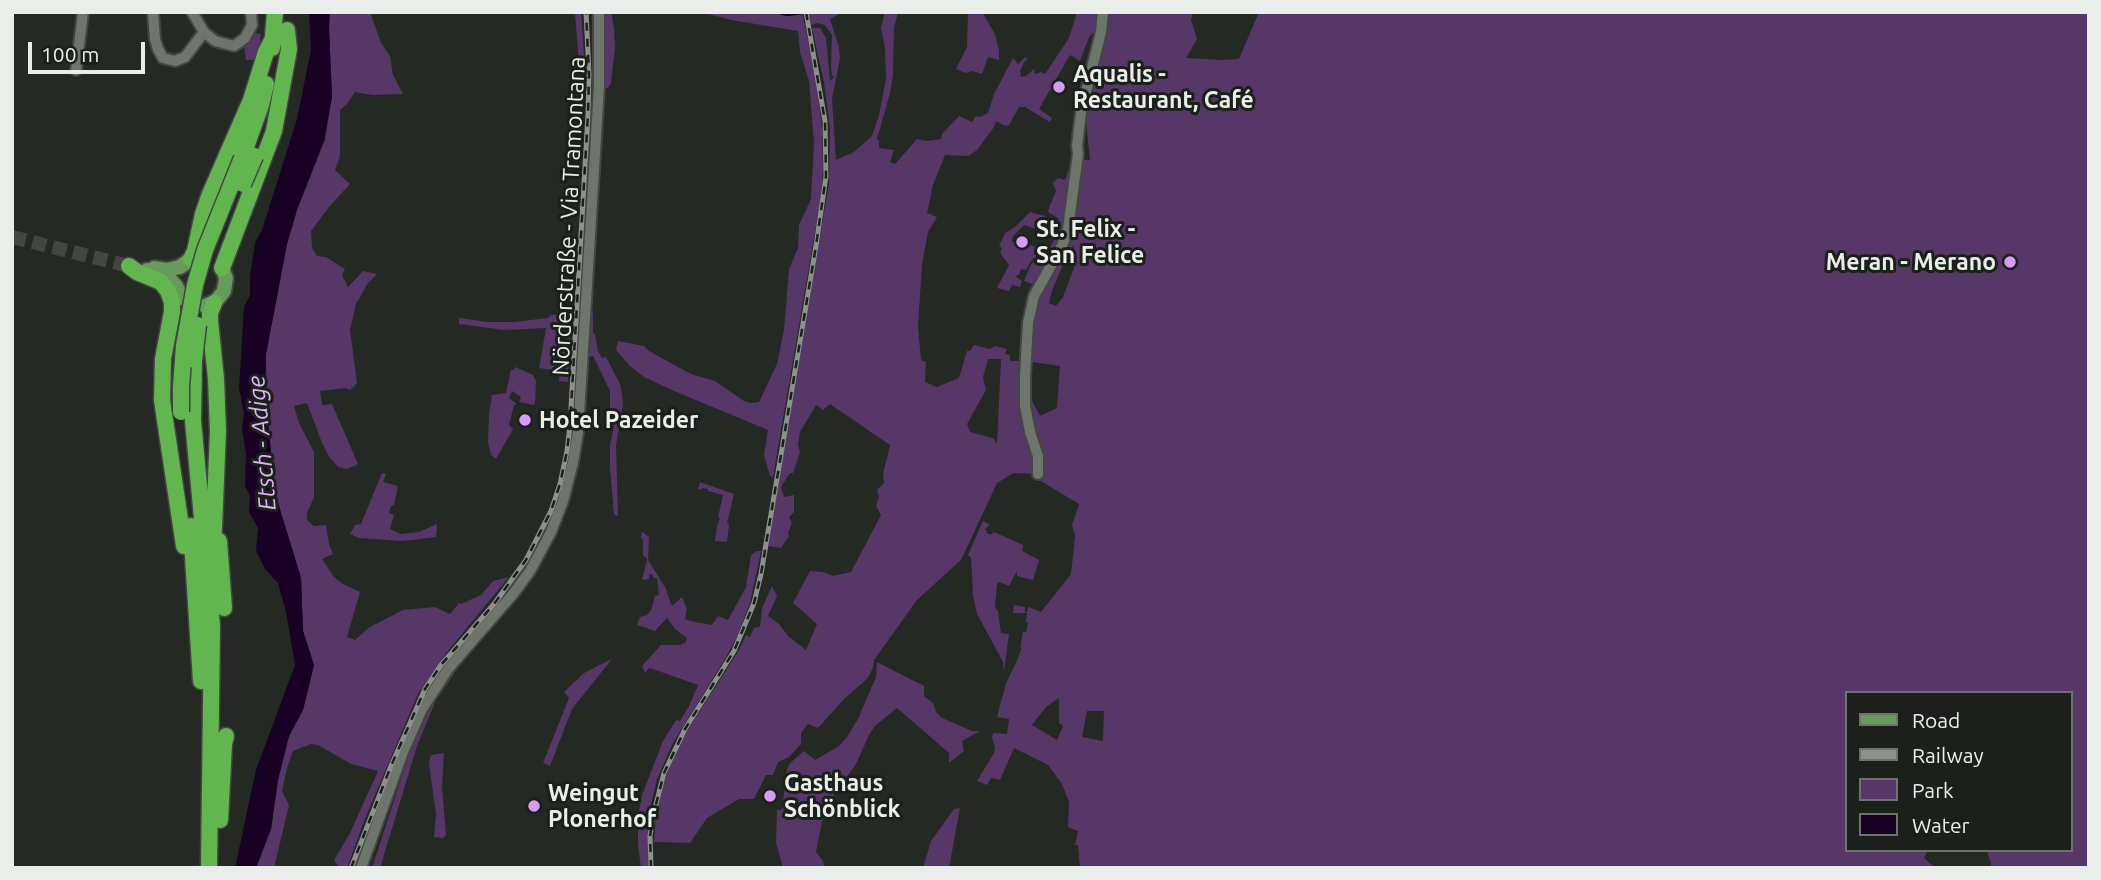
<!DOCTYPE html>
<meta charset="utf-8">
<style>
body{margin:0}
#map{position:relative;width:2101px;height:880px;overflow:hidden;background:#242923;font-family:Ubuntu,sans-serif}
canvas{display:block}
.frame{position:absolute;inset:0;border:14px solid #eaeeea;pointer-events:none}
.legend{position:absolute;left:1845px;top:691px;width:228px;height:161px;box-sizing:border-box;background:#1b201a;border:2px solid #6e726d;margin:0;padding:9px 12px;list-style:none;font-size:21px;color:#eaeeea}
.legend li{display:flex;align-items:center;gap:14px;height:35px}
.legend b{width:35px;border:2px solid #6e726d}
.scale{position:absolute;left:28px;top:42px;width:117px;height:32px;box-sizing:border-box;border:4px solid #eaeeea;border-top:0;padding-left:9px;font-size:21px;line-height:24px;white-space:nowrap;color:#eaeeea;-webkit-text-stroke:5px #1b201a;paint-order:stroke}
</style>
<div id="map">
<canvas width="2101" height="880"></canvas>
<div class="frame"></div>
<ul class="legend">
<li><b style="height:9px;background:#679b5c"></b>Road</li>
<li><b style="height:9px;background:#8c918c"></b>Railway</li>
<li><b style="height:19px;background:#573668"></b>Park</li>
<li><b style="height:19px;background:#190025"></b>Water</li>
</ul>
<div class="scale">100 m</div>
</div>
<script>
const context = document.querySelector('canvas').getContext('2d');
context.lineJoin = 'round';
function paint(path, color) { context.fillStyle = color; context.fill(path, 'evenodd'); }
const toPath = rows => new Path2D(rows.map(r => 'M' + r).join(''));
function stroke(path, color, width, dash) { context.strokeStyle = color; context.lineWidth = width; context.lineCap = dash ? 'butt' : 'round'; context.setLineDash(dash || []); context.stroke(path); }
function label(font, color, halo, rows, align = 'center') {
  context.font = font + ' Ubuntu,sans-serif'; context.lineWidth = 6; context.setLineDash([]); context.textBaseline = 'middle'; context.strokeStyle = halo; context.fillStyle = color; for (const [text, x, y, turn = 0] of rows) {
    context.save(); context.translate(x, y); context.rotate((+turn || 0) * Math.PI / 180); context.textAlign = isNaN(turn) ? turn : align; if (halo) context.strokeText(text, 0, 0); context.fillText(text, 0, 0); context.restore();
  }
}
const green = toPath([
 [330,12,370,12,381,43,390,56,393,75,403,94,372,95,355,92,347,104,340,110,340,156,335,170,350,184,329,207,311,231,312,248,317,256,326,257,345,269,342,275,348,287,363,271,377,274,368,283,356,304,350,330,357,383,350,390,346,388,320,391,322,405,332,404,358,464,347,469,338,467,330,458,322,443,307,403,294,406,299,423,314,452,314,497,307,513,307,520,314,526,326,525,329,544,333,554,322,559,334,577,343,584,360,592,347,637,355,640,370,627,403,610,435,607,450,614,459,603,461,604,481,595,493,581,509,577,447,652,418,694,364,821,347,868,340,868,334,860,350,833,378,771,351,764,318,745,311,744,293,751,287,768,282,791,289,805,274,868,256,868,271,829,278,780,289,736,303,710,314,665,303,631,301,578,275,493,267,422,266,354,287,244,297,210,325,140,332,97,329,27],
 [575,12,581,12,585,69,582,144,579,137,581,91],
 [603,12,611,12,614,28,615,47,611,84,608,88,602,87],
 [701,12,802,12,817,82,822,129,823,168,820,203,773,477,770,476,764,455,768,430,674,391,644,377,629,365,616,350,618,341,644,346,649,351,691,374,715,381,744,401,750,403,759,402,777,364,784,330,789,269,798,248,799,225,811,199,814,143,809,81,800,52,798,31,731,20],
 [809,12,843,12,830,19,839,47,840,59,832,99,836,160,854,152,872,136,879,115,886,79,885,48,881,28,885,12,898,12,894,28,893,75,890,93,877,139,879,141,879,148,894,150,890,162,895,164,917,139,927,141,941,139,942,134,959,116,972,122,976,116,980,117,988,113,994,94,1013,58,1018,64,1025,57,1028,59,1024,62,1020,71,1021,77,1026,76,1034,69,1035,74,1041,72,1045,74,1069,38,1077,12,1103,12,1096,30,1089,37,1080,61,1070,55,1039,109,1052,118,1050,122,1025,107,1019,107,1009,125,1005,126,996,121,994,127,977,150,968,156,945,155,933,185,927,213,937,217,928,232,922,264,918,327,921,360,926,362,925,382,937,387,959,378,967,351,970,351,974,345,990,349,995,346,1007,349,1005,354,1010,355,1010,361,1026,361,1033,291,1033,284,1024,281,1031,264,1040,257,1046,257,1050,246,1051,246,1060,228,1058,218,1049,213,1048,211,1056,191,1054,185,1052,184,1058,178,1065,180,1077,146,1061,253,1081,160,1090,160,1085,112,1107,12,1193,12,1191,20,1197,39,1186,58,1221,60,1239,59,1259,12,2089,12,2089,868,1992,868,1987,850,2071,850,2071,693,1847,693,1847,850,1928,850,1924,858,1935,868,1080,868,1078,845,1075,845,1078,831,1068,827,1069,802,1062,784,1048,765,1014,748,1000,780,991,778,987,785,977,781,994,753,995,747,992,738,993,733,1007,734,1009,719,997,717,1006,683,1016,663,1022,647,1020,648,1023,632,1026,632,1028,623,1026,622,1027,613,1013,613,1014,605,1025,607,1025,612,1027,612,1028,607,1041,612,1071,574,1075,536,1072,525,1079,504,1039,480,1038,474,1014,473,997,483,961,560,917,600,874,660,873,668,867,679,845,698,818,728,808,724,801,733,801,744,789,757,778,762,773,775,766,775,754,799,739,799,707,818,690,843,654,842,656,815,661,792,671,762,685,734,739,650,746,635,750,637,754,628,760,627,762,608,772,586,777,596,768,616,779,624,788,636,806,650,817,624,793,603,810,571,824,572,833,576,851,572,881,515,876,506,879,497,877,490,884,483,883,474,890,445,830,404,823,410,816,405,800,432,798,445,800,452,793,473,790,473,781,487,784,497,794,495,794,512,789,517,792,523,788,533,789,536,781,548,768,546,829,183,830,128,824,82,812,28,820,28,826,38,830,81,834,77,832,76,831,67,832,35,825,25,817,23,811,25],
 [1074,245,1074,268,1063,297,1056,306,1049,303,1052,291,1064,262],
 [988,359,1001,359,997,444,993,438,970,432,967,424,986,390,983,377],
 [1026,361,1060,366,1057,408,1040,416,1029,395],
 [1059,698,1059,723,1063,726,1057,740,1032,725,1046,707],
 [1087,711,1104,711,1103,741,1082,737],
 [968,12,982,12,995,34,999,50,999,60,988,57,982,74,972,71,966,73,956,69,967,47],
 [252,33,261,34,258,60,246,60,244,44],
 [1030,212,1045,216,1036,229,1024,225,1013,236,1012,241,1027,248,1031,245,1036,247,1034,254,1038,255,1031,261,1026,270,1021,269,1019,275,1015,276,1022,281,1020,287,1012,285,1009,291,997,288,1009,265,1000,253,1002,248,999,246,1005,233,1015,227],
 [588,309,592,310,593,314,593,333,595,334,598,351,602,358,606,357,620,384,622,394,623,404,616,445,618,516,614,514,610,468,610,445,616,416,610,414,610,391,593,356,584,358],
 [566,314,571,316,568,382,559,381,560,371,539,368,546,328,504,330,459,324,459,318,488,322,514,322,548,318,551,315],
 [515,367,533,375,536,381,535,403,534,405,519,402,521,397,512,391,509,398,517,404,514,405,509,425,513,429,496,459,491,455,488,442,489,413,492,395,506,393,511,370,514,370],
 [382,473,386,474,383,482,398,486,394,505,391,506,389,513,394,515,390,529,401,534,419,532,437,524,436,537,403,541,359,538,350,534,355,525,361,524],
 [700,482,734,494,727,523,729,525,727,542,715,541,717,526,720,518,718,517,723,495,708,491,708,489,702,488,700,490,698,489],
 [983,521,990,525,985,529,988,534,992,534,994,532,1023,545,1022,551,1039,560,1033,580,1017,576,1017,571,1009,586,999,582,997,584,995,607,998,611,1001,633,1009,634,1004,672,1003,662,977,614,973,595,971,558,968,555],
 [642,532,649,537,648,560,665,587,672,606,682,597,687,609,685,619,695,622,712,625,718,616,728,620,746,587,751,555,757,551,761,551,750,603,738,635,725,659,673,743,657,779,648,817,648,868,641,868,638,845,638,817,642,795,663,741,676,720,680,721,689,706,698,685,653,669,649,668,645,673,642,666,661,645,680,645,686,642,687,638,675,629,667,618,655,631,637,625,640,617,647,615,651,610,655,596,659,595,657,578,654,578,652,574,649,575,649,579,642,580,647,559,643,555,643,539,641,539],
 [612,659,572,709,550,766,543,763,569,698,564,692,584,673],
 [460,661,454,674,436,700,417,746,380,868,372,868,419,724,443,684],
 [877,662,924,686,924,696,933,703,936,712,942,718,972,731,980,731,962,741,964,751,949,763,949,753,897,708,875,726,869,735,856,764,828,803,822,822,816,852,823,861,825,868,783,868,776,843,777,810,782,810,787,769,790,763,804,751,815,760,839,746,847,737,858,719,876,677],
 [444,753,442,787,446,835,443,838,434,837,436,814,429,764,431,755],
 [960,808,949,868,923,868,931,841,954,809]
]);
const water = toPath([
 [309,12,330,12,329,27,332,97,324,140,297,210,287,244,266,354,265,389,275,493,301,578,303,631,314,665,303,710,289,736,278,780,271,829,256,868,235,868,256,770,295,665,286,612,278,583,265,569,256,550,258,528,249,512,250,496,245,486,246,453,242,430,244,413,239,388,244,307,250,295,250,276,255,243,262,230,297,119,311,50]
]);
const stream = toPath([
 [776,12,787,15,810,12]
]);
const majorTunnel = toPath([
 [12,237,129,266]
]);
const minor = toPath([
 [153,12,155,39,158,49,163,58,175,61,185,57,204,32],
 [192,12,204,32,215,41,234,46,245,38,252,25,251,12],
 [76,70,83,12],
 [1038,474,1038,456,1030,432,1025,406,1025,376,1028,323,1034,296,1062,246,1068,229,1078,154,1077,146,1081,112,1101,32,1103,12],
 [361,868,403,752,422,709,448,669,513,594,530,571,551,532,563,501,573,462,578,432,599,87,599,12]
]);
const major = toPath([
 [154,268,166,270,180,267,191,259],
 [147,270,164,275,170,279,176,286,182,298],
 [205,306,216,301,224,291,226,278,222,268]
]);
const highway = toPath([
 [272,48,275,12],
 [242,158,261,105,266,84],
 [191,259,195,251,203,214,210,194,251,100,266,52,273,38],
 [129,266,137,272,161,282,168,291,172,302,172,312,163,359,162,400,184,546],
 [222,268,274,131,289,49,287,30],
 [194,360,193,421,212,626,209,868],
 [191,526,201,681],
 [219,541,224,608],
 [213,551,218,431,216,379,210,321,210,313,214,303],
 [220,820,224,744,226,736]
]);
const rail = toPath([
 [351,868,391,766,425,689,441,665,494,604,526,560,551,511,560,484,567,451,570,425,588,114,589,74,586,12],
 [651,868,650,836,653,816,664,773,685,729,734,651,754,603,761,574,816,246,826,176,825,121,806,12]
]);
const highwayBridge = toPath([
 [243,184,255,156],
 [194,360,198,325],
 [181,412,181,387,184,346,195,285,205,250,242,158]
]);
const markers = [
 [1059,87,7,"#d89bf8"],
 [1022,242,7,"#d89bf8"],
 [2010,262,7,"#d89bf8"],
 [525,420,7,"#d89bf8"],
 [770,796,7,"#d89bf8"],
 [534,806,7,"#d89bf8"]
];
const poiNames = [
 ["Aqualis -",1073,74],
 ["Restaurant, Café",1073,100],
 ["St. Felix -",1036,229],
 ["San Felice",1036,255],
 ["Meran - Merano",1996,262,"right"],
 ["Hotel Pazeider",539,420],
 ["Gasthaus",784,783],
 ["Schönblick",784,809],
 ["Weingut",548,793],
 ["Plonerhof",548,819]
];
const streetNames = [
 ["Nörderstraße - Via Tramontana",569,216,-87]
];
const waterNames = [
 ["Etsch - Adige",262,443,-95]
];
paint(green, '#573668');
paint(water, '#190025');
stroke(stream, '#190025', 2.5);
stroke(majorTunnel, '#424741', 14, [14, 7]);
stroke(minor, '#424741', 14);
stroke(major, '#424741', 18);
stroke(highway, '#424741', 19);
stroke(minor, '#6e756d', 10);
stroke(major, '#679b5c', 14);
stroke(highway, '#63b550', 16);
stroke(rail, '#8c918c', 5);
stroke(rail, '#1b201a', 2.5, [8]);
stroke(highwayBridge, '#424741', 19, []);
stroke(highwayBridge, '#63b550', 16);
for (const [x, y, r, color] of markers) { const dot = new Path2D(); dot.arc(x, y, r, 0, 2 * Math.PI); context.fillStyle = color; context.fill(dot); stroke(dot, '#1b201a', 2.5); }
label('bold 23px', '#eaeeea', '#1b201a', poiNames, 'left');
label('23px', '#eaeeea', '#1b201a', streetNames);
label('italic 24px', '#deb3f6', '#1b201a', waterNames);
</script>
